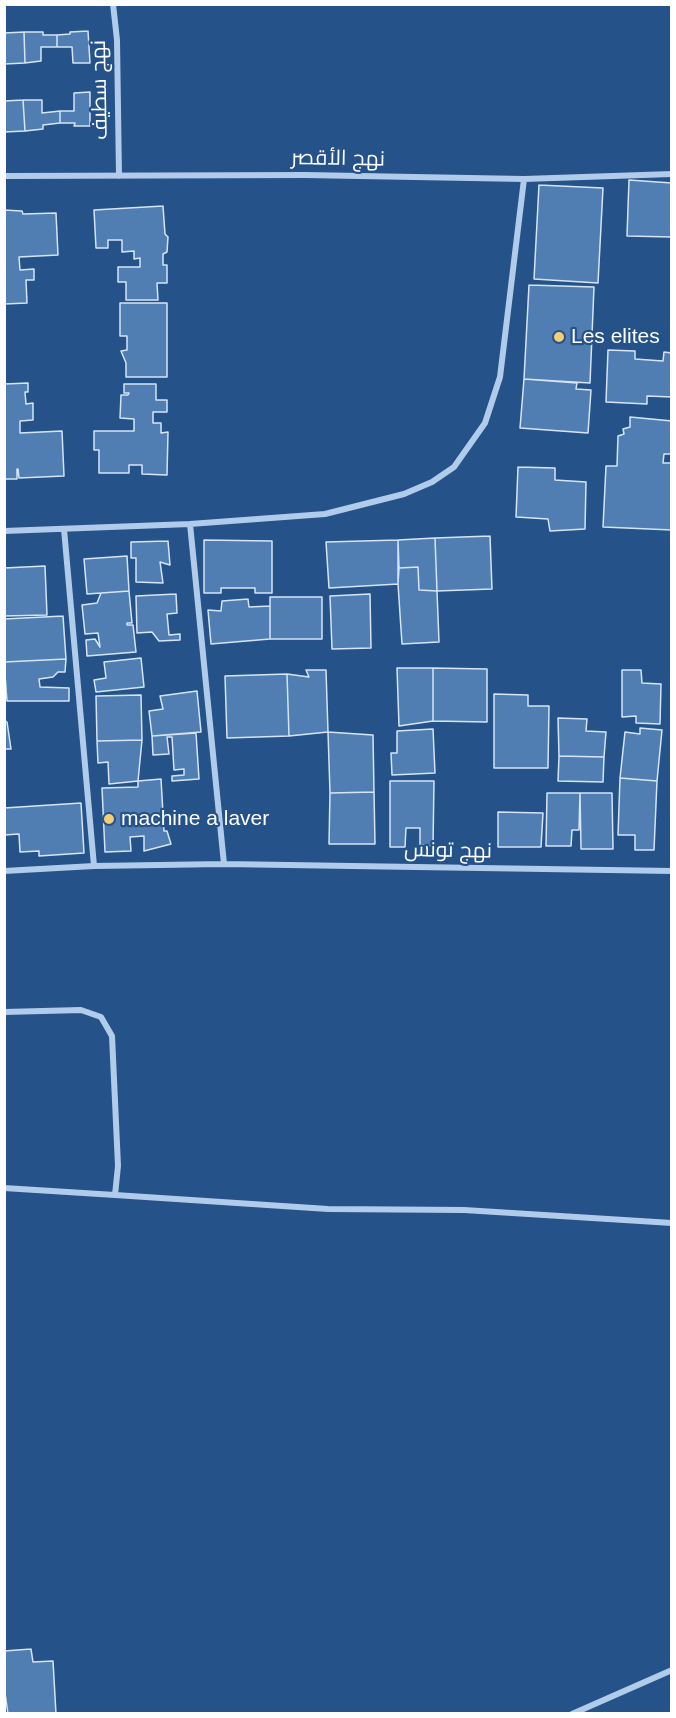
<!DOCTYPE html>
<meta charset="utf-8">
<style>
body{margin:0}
#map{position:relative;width:676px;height:1718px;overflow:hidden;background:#245289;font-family:Helvetica,sans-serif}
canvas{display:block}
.frame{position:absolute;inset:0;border:6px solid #fff;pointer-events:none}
</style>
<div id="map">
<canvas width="676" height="1718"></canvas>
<div class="frame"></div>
</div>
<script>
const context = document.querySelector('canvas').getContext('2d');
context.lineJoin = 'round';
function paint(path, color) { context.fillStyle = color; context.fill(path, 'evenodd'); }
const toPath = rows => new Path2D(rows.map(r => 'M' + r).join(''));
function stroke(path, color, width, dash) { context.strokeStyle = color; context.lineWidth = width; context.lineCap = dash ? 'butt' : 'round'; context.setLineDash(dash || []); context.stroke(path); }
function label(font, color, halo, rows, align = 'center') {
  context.font = font + ' Helvetica,Cairo,sans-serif'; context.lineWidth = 4.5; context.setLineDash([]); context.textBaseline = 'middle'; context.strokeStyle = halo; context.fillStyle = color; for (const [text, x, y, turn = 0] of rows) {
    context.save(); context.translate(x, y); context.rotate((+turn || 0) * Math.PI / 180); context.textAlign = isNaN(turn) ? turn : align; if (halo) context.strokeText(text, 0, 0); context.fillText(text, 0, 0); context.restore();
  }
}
const building = toPath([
 [88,31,90,63,73,63,72,47,57,47,57,35,70,34,70,32,88,31],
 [24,32,43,32,43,35,57,35,57,47,41,47,41,61,25,63,24,32],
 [24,32,25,63,4,64,4,33,24,32],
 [90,92,90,126,74,126,75,123,60,123,60,111,74,111,74,93,90,92],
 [23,100,42,100,42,113,60,111,60,123,43,125,43,129,25,131,23,100],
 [23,100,25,131,4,132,4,101,23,100],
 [629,180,672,183,672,237,627,236,629,180],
 [539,185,603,188,598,283,534,279,539,185],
 [163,206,165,234,168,237,167,252,163,254,163,265,167,265,167,283,157,283,158,300,126,300,126,282,118,282,118,267,140,267,140,258,134,259,134,251,122,252,122,240,108,240,108,248,96,248,94,210,163,206],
 [4,210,22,211,23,214,56,213,58,255,19,257,20,270,34,269,34,280,26,280,27,303,4,304,4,210],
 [529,285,594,287,590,383,524,379,529,285],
 [120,303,167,303,167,377,126,377,126,363,121,351,127,350,127,336,120,336,120,303],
 [608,350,635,351,635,359,663,361,664,352,672,353,672,397,647,396,647,404,606,402,608,350],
 [524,379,577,383,576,389,591,390,588,433,520,428,524,379],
 [28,383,28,392,25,392,26,404,33,403,33,420,20,421,20,433,62,431,64,476,19,478,18,469,17,469,17,479,4,479,4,384,28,383],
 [124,384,156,384,156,400,167,400,167,412,153,412,153,423,161,423,161,433,168,432,167,475,142,474,142,465,129,465,129,473,99,473,99,450,94,450,94,431,134,431,134,419,120,418,121,395,128,395,129,393,124,393,124,384],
 [630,417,672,421,672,454,664,454,663,463,672,463,672,530,603,527,606,466,617,466,618,436,624,434,623,429,630,427,630,417],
 [518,467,555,468,555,480,586,482,585,529,550,531,548,519,516,517,518,467],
 [490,536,492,589,437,591,435,538,490,536],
 [435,538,437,591,419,590,418,567,399,568,398,540,435,538],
 [204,540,272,541,272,593,255,593,255,588,221,588,221,593,204,593,204,540],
 [398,540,398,584,329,588,326,542,398,540],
 [168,541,170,565,160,562,163,583,136,582,136,558,131,558,131,542,168,541],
 [127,556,129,591,87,594,84,559,127,556],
 [45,566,47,615,4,616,4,568,45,566],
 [418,567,419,590,437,591,439,642,402,644,398,584,399,568,418,567],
 [129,591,132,623,127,623,127,625,133,625,136,652,87,656,86,640,95,639,100,647,98,633,85,634,82,605,97,603,101,593,129,591],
 [176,594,177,613,167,614,169,635,180,634,180,640,159,641,152,632,137,633,136,596,176,594],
 [370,594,371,648,332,649,330,596,370,594],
 [270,597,322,597,322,639,270,639,270,597],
 [248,599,249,607,270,606,270,639,211,644,208,610,221,611,222,601,248,599],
 [63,616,66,659,4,662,4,619,63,616],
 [141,658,144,687,96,692,94,680,106,678,104,662,141,658],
 [66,659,65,672,58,672,53,677,39,679,40,687,69,688,69,701,7,701,4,662,66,659],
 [397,668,433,668,433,721,399,726,397,668],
 [433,668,487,669,487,722,433,721,433,668],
 [306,670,326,670,328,732,289,736,287,674,309,677,306,670],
 [622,670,641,670,642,683,661,684,660,724,636,723,636,716,622,717,622,670],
 [287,674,289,736,227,738,225,676,287,674],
 [197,691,201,732,152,736,149,711,163,709,160,696,197,691],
 [494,694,528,695,528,706,549,706,548,768,494,768,494,694],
 [141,695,142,740,97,741,96,696,141,695],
 [558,718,587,719,586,731,606,732,604,757,559,756,558,718],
 [4,720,7,722,11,749,4,749,4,720],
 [640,728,662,730,657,781,620,778,625,732,640,734,640,728],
 [433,729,435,773,392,775,391,753,397,753,397,731,433,729],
 [328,732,373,735,374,792,330,793,328,732],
 [196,733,199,779,172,781,172,776,184,775,184,769,174,770,172,737,167,737,169,754,153,755,152,736,196,733],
 [142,740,138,781,109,784,108,762,98,763,97,741,142,740],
 [559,756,604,757,603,782,558,781,559,756],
 [620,778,657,781,654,850,635,850,635,835,618,835,620,778],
 [161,779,164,831,167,831,171,844,144,851,144,836,130,837,131,851,105,852,102,788,138,787,138,781,161,779],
 [390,781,434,781,433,846,420,845,420,828,406,828,405,847,390,847,390,781],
 [374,792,375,844,329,844,330,793,374,792],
 [547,793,580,793,579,830,572,830,571,846,546,846,547,793],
 [580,793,612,793,613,849,581,849,580,793],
 [81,803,84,853,39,856,39,851,20,852,19,834,4,835,4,808,81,803],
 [498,812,543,813,541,847,498,847,498,812],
 [31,1649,33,1662,53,1661,56,1714,8,1714,4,1686,4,1651,31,1649]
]);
const street = toPath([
 [113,4,117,40,119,176],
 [4,176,305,175,524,179,672,174],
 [64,529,94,866],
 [4,531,190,524,325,514,404,494,432,482,454,467,485,423,500,377,524,179],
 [224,864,672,871],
 [4,871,94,866,224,864,190,524],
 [4,1012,81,1010,101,1017,112,1036,118,1166,115,1195,4,1188],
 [115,1195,328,1209,464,1210,672,1223],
 [572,1714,672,1670]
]);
const markers = [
 [559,337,6,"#f4cd75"],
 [109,819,6,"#f4cd75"]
];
const streetNames = [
 ["نهج سطيف",100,90,-91],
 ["نهج الأقصر",338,159,1],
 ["نهج تونس",448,851,1]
];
const poiNames = [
 ["Les elites",571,337],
 ["machine a laver",121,819]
];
paint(building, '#517eb2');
stroke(building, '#d5e5f7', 1.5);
stroke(street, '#b1ccea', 6);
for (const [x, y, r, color] of markers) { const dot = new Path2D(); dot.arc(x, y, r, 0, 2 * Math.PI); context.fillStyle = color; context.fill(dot); stroke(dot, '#245289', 2); }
label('21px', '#fff', '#245289', streetNames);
label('21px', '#fff', '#245289', poiNames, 'left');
</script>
